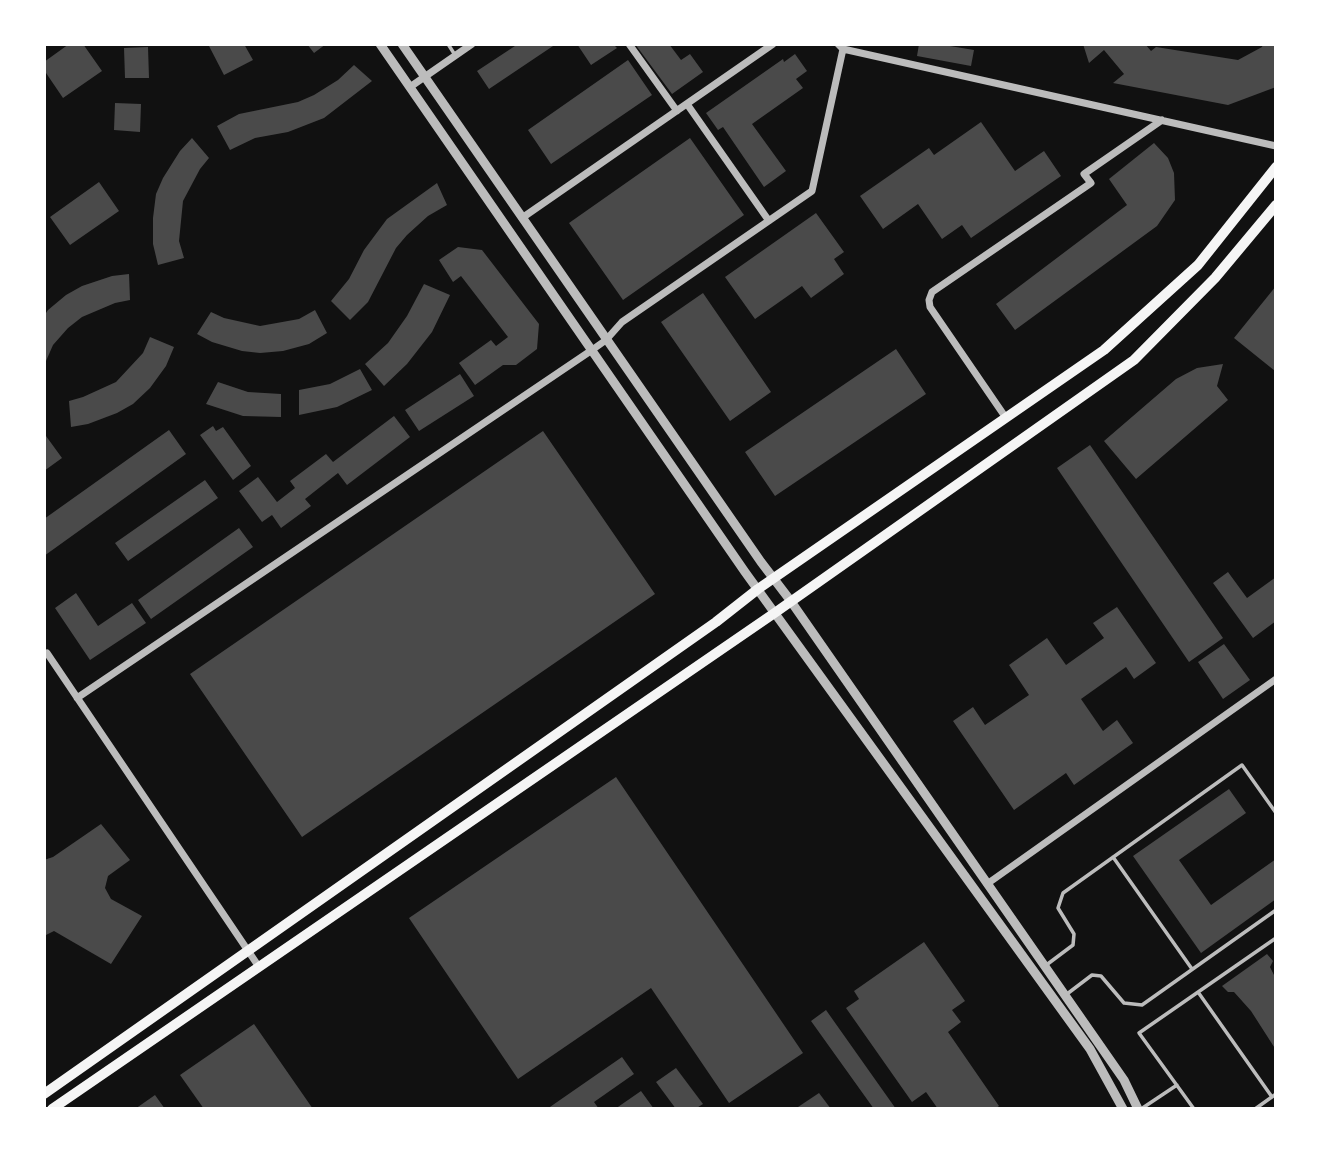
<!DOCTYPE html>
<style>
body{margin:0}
#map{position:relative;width:1320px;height:1153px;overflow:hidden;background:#111;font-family:"Roboto Condensed",sans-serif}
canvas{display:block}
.frame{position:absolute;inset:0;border:46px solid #fff;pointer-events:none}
</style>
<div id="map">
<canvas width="1320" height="1153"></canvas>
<div class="frame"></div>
</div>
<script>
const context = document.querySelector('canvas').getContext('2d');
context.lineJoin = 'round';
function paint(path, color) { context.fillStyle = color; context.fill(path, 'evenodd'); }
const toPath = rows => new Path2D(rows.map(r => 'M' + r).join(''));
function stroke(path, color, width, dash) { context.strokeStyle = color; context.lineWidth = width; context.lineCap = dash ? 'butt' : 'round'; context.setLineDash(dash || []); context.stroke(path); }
const building = toPath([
 [69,44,83,44,102,71,63,98,44,70,44,62],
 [214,44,244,44,253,60,224,75,209,46],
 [307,44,326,44,314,53],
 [518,44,556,44,489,89,477,71],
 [577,44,613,44,617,48,591,65],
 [635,44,669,44,681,60,690,54,703,72,672,94],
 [919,44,938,44,974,50,971,66,917,56],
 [1083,44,1145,44,1151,51,1156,47,1238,60,1262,47,1263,44,1276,44,1276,87,1228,105,1113,83,1124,74,1104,50,1089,63],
 [148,47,149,78,125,78,124,48],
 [795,54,807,71,796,79,803,88,752,124,786,171,764,187,723,127,718,130,706,113,783,59,784,62],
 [628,60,652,95,551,164,528,130],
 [354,65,372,81,324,118,288,132,255,138,230,150,217,126,239,114,298,102,314,95,338,80],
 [115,103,141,104,140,132,114,130],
 [981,122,1015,171,1044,151,1061,176,971,238,962,225,942,239,918,204,883,229,860,196,929,148,934,155],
 [192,138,209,158,200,169,183,201,179,241,184,258,158,265,153,244,153,218,156,194,163,178,180,151],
 [690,138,744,215,623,300,569,223],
 [1154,143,1168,158,1174,173,1175,200,1157,226,1015,330,996,304,1127,205,1109,179],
 [99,182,119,211,70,245,50,217],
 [437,183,447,205,428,216,407,235,396,248,368,302,350,320,331,301,349,279,364,250,387,219],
 [816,213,844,252,834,259,844,274,811,298,802,286,755,319,725,277],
 [458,247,482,250,539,324,537,349,516,365,503,365,475,385,459,363,491,340,496,346,508,337,461,276,453,282,439,260],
 [129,274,130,300,115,303,82,317,68,328,53,345,46,361,44,360,44,316,48,310,66,295,82,286,112,276],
 [424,284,450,295,432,332,407,364,384,386,365,364,388,343,407,316],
 [1276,286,1276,369,1275,371,1234,338],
 [703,293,771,392,730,421,661,322],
 [315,310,327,333,309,344,283,351,260,353,242,351,212,342,197,334,211,312,224,318,260,326,299,319],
 [150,337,174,347,166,366,150,388,133,404,117,413,88,424,71,427,69,401,83,397,116,382,143,353],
 [896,349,926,394,775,496,745,452],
 [1223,364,1217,386,1228,400,1136,479,1104,441,1176,379,1197,368],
 [360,369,372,390,337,407,299,415,299,390,330,384],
 [460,374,474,396,419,431,405,410],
 [218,382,248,392,281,394,281,417,243,416,206,404],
 [394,416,410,437,347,485,338,473,305,499,311,506,281,528,272,515,262,522,239,491,258,477,277,502,295,488,290,481,326,454,333,462],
 [213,426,216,431,223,427,251,466,233,480,200,435],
 [169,430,186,454,44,556,44,519],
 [543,431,655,594,302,837,190,674],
 [46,436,62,458,44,471,44,438],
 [1090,445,1223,638,1189,662,1057,468],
 [205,480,218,498,128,561,115,543],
 [239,528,253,547,151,619,138,600],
 [1228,572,1247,598,1276,577,1276,621,1253,638,1213,583],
 [76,593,98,626,132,603,146,623,90,660,55,608],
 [1117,607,1156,663,1134,679,1126,667,1081,699,1103,731,1117,720,1133,743,1074,785,1066,773,1014,810,953,721,973,707,985,725,1029,695,1009,665,1047,638,1066,665,1104,638,1093,623],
 [1224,644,1250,680,1223,699,1198,662],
 [616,777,803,1053,729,1103,651,988,518,1079,409,918],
 [1229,789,1246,813,1179,860,1211,905,1276,859,1276,899,1201,953,1133,856],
 [101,824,130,860,108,876,105,888,111,899,142,916,111,964,54,931,44,936,44,860,53,857],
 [924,942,965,1001,952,1010,961,1022,948,1032,999,1106,995,1109,938,1109,926,1092,912,1102,846,1008,859,999,854,991],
 [1267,954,1273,961,1270,967,1276,979,1276,1050,1251,1011,1234,992,1228,992,1222,986],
 [826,1010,896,1109,874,1109,811,1021],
 [254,1024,313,1109,204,1109,180,1075],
 [622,1057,634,1074,594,1102,599,1109,547,1109],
 [676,1068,703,1104,695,1109,676,1109,656,1082],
 [641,1091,654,1109,615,1109],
 [819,1093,831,1109,795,1109],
 [155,1095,165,1109,135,1109]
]);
const service = toPath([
 [448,44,455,55],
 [1113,857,1192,969],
 [1045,966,1073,945,1074,934,1058,908,1063,893,1242,765,1276,813],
 [1198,992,1272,1097],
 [1067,994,1092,975,1101,976,1124,1003,1142,1005,1276,910],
 [1141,1109,1177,1085],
 [1194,1109,1139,1033,1276,938],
 [1255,1109,1276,1094]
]);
const minor = toPath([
 [629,44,677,111],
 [838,44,843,49,1276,146],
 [410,87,472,44],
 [687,104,769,221],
 [522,218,773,44],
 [1006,418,930,307,929,300,932,292,1091,183,1084,174,1162,120],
 [47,653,259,967],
 [77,698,592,350,606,340,622,322,812,191,843,49],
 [987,884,1276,679]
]);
const tertiary = toPath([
 [380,44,745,572,1090,1049,1123,1109],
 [402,44,761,562,790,600,1124,1080,1138,1109]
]);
const secondary = toPath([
 [44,1094,716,622,758,589,1104,350,1198,265,1276,167],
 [52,1109,776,612,1134,360,1215,278,1276,205]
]);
paint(building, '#4a4a4a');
stroke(service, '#bcbcbc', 3.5);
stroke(minor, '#bcbcbc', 7);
stroke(tertiary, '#bcbcbc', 9);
stroke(secondary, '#f5f5f5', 10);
</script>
